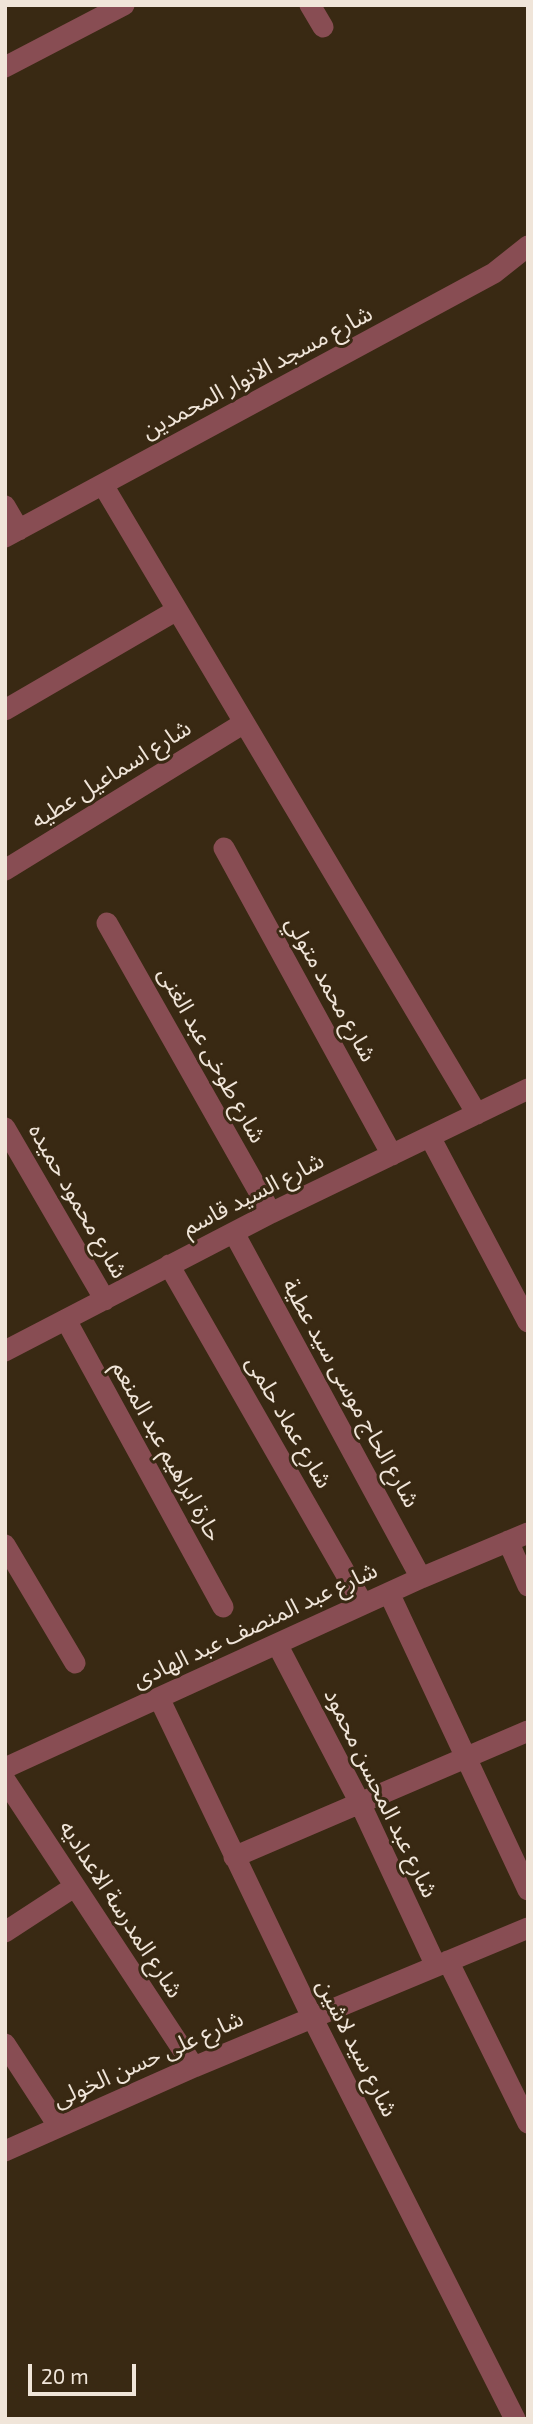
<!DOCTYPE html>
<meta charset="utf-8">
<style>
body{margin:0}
#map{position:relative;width:533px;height:2424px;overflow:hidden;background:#392913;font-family:"Exo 2",sans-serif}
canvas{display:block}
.frame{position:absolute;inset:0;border:7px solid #f0e5d9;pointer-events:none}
.scale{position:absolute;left:28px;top:2364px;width:108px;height:32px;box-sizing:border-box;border:4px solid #f0e5d9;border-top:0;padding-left:9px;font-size:21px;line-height:24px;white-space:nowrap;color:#f0e5d9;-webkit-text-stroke:5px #392913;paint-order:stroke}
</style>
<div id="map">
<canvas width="533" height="2424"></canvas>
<div class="frame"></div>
<div class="scale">20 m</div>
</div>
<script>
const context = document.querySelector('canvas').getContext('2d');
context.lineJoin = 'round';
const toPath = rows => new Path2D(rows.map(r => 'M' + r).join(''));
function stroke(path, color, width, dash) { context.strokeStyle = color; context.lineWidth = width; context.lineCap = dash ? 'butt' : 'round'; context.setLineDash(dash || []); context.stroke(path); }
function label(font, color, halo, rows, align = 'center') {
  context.font = font + ' "Exo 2","Noto Sans Arabic",sans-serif'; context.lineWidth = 6; context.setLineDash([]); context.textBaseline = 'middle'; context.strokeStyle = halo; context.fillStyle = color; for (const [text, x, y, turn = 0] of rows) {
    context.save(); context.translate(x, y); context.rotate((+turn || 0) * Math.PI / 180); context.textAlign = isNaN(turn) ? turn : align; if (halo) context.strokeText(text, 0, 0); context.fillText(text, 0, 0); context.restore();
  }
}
const minor = toPath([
 [310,5,323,27],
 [5,67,124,5],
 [103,485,477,1114],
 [5,506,19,530],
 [5,537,494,273,528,246],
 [5,710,177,610],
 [224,848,392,1155],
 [5,870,244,723],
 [107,923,271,1213],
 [5,1128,105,1300],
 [430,1137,528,1322],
 [234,1233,421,1578],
 [169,1265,363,1604],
 [66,1320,223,1607],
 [5,1351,271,1213,528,1089],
 [508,1541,528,1586],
 [5,1545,75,1663],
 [389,1593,528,1890],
 [277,1644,360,1803,436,1966],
 [159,1698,312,2017,515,2419],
 [5,1768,421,1578,528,1533],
 [5,1780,194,2067],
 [234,1857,528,1731],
 [5,1932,74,1887],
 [448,1961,528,2123],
 [5,2044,59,2127],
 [5,2151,194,2067,528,1928]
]);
const streetNames = [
 ["شارع مسجد الانوار المحمدين",257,372,-28],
 ["شارع اسماعيل عطيه",111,774,-32],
 ["شارع محمد متولي",331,989,61],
 ["شارع طوخى عبد الغنى",212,1055,61],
 ["شارع السيد قاسم",253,1194,-27],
 ["شارع محمود حميده",78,1201,60],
 ["شارع الحاج موسى سيد عطية",351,1393,61],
 ["شارع عماد حلمى",289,1422,60],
 ["حارة ابراهيم عبد المنعم",167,1451,61],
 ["شارع عبد المنصف عبد الهادى",255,1625,-25],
 ["شارع عبد المحسن محمود",381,1793,64],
 ["شارع المدرسة الاعداديه",121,1909,57],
 ["شارع سيد لاشين",357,2048,63],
 ["شارع على حسن الخولى",148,2059,-24]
];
stroke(minor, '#884d53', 21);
label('23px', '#f0e5d9', '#392913', streetNames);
</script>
